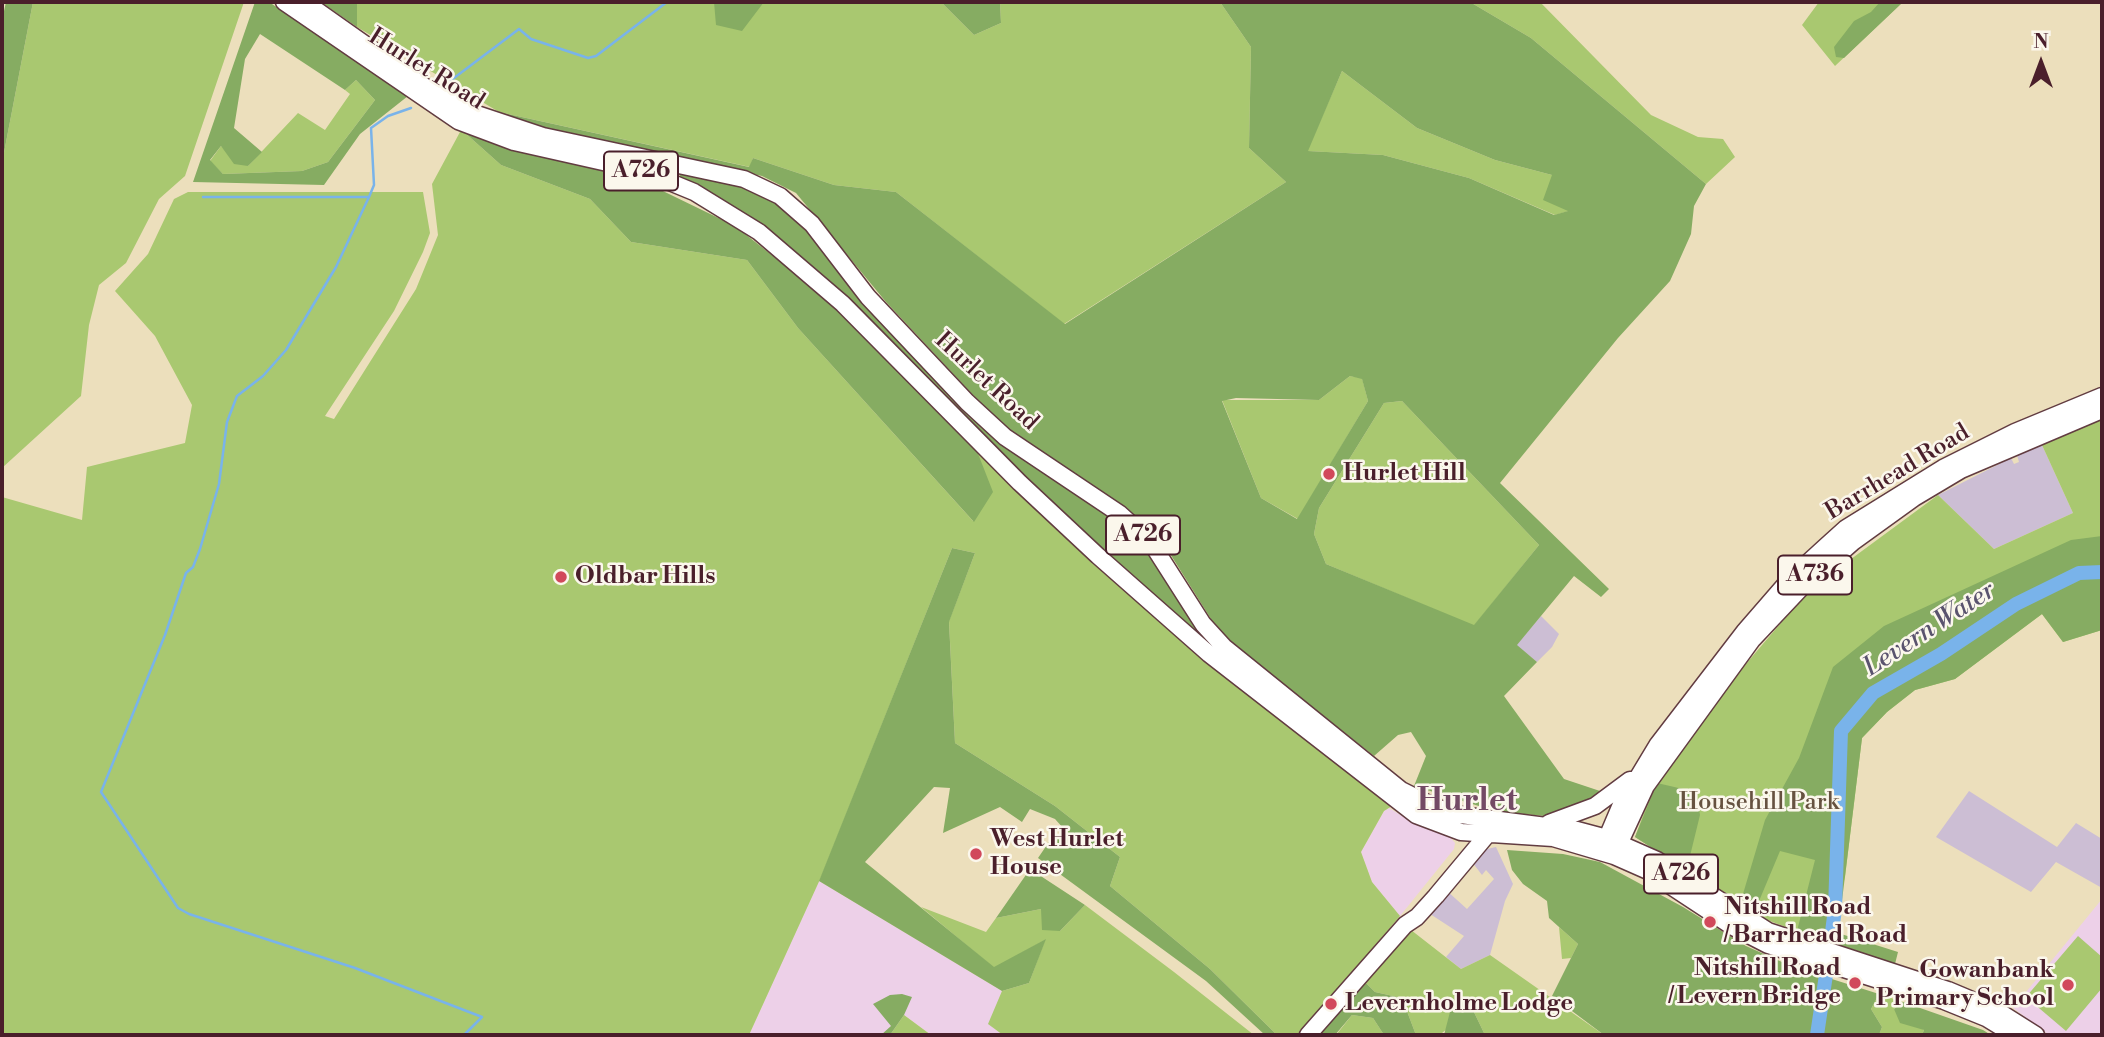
<!DOCTYPE html>
<style>
body{margin:0}
#map{position:relative;width:2104px;height:1037px;overflow:hidden;background:#ecdfbc;font-family:"Libre Bodoni",serif}
canvas{display:block}
.frame{position:absolute;inset:0;border:4px solid #4a1f2b;pointer-events:none}
.north{position:absolute;left:2006px;top:28px;width:70px;height:70px;-webkit-text-stroke:5px #fbf7ec;paint-order:stroke;rotate:0deg;font-size:19px;font-weight:700;line-height:28px;text-align:center;color:#4a1f2b}
.north::after{content:'';display:block;margin:auto;width:24px;height:32px;background:#4a1f2b;clip-path:polygon(50% 0,100% 100%,50% 72%,0 100%)}
</style>
<div id="map">
<canvas width="2104" height="1037"></canvas>
<div class="frame"></div>
<div class="north">N</div>
</div>
<script>
const context = document.querySelector('canvas').getContext('2d');
context.lineJoin = 'round';
function paint(path, color) { context.fillStyle = color; context.fill(path, 'evenodd'); }
const toPath = rows => new Path2D(rows.map(r => 'M' + r).join(''));
function stroke(path, color, width, dash) { context.strokeStyle = color; context.lineWidth = width; context.lineCap = dash ? 'butt' : 'round'; context.setLineDash(dash || []); context.stroke(path); }
function label(font, color, halo, rows, align = 'center') {
  context.font = font + ' "Libre Bodoni",serif'; context.lineWidth = 5; context.setLineDash([]); context.textBaseline = 'middle'; context.strokeStyle = halo; context.fillStyle = color; for (const [text, x, y, turn = 0] of rows) {
    context.save(); context.translate(x, y); context.rotate((+turn || 0) * Math.PI / 180); context.textAlign = isNaN(turn) ? turn : align; if (halo) context.strokeText(text, 0, 0); context.fillText(text, 0, 0); context.restore();
  }
}
const built = toPath([
 [1389,808,1412,822,1447,834,1455,843,1454,849,1400,916,1372,882,1361,852,1384,811],
 [819,881,1002,991,989,1024,1003,1035,931,1035,904,1015,890,1035,749,1035],
 [2102,899,2102,1035,2049,1035,2013,1008]
]);
const industrial = toPath([
 [2042,445,2073,513,1994,549,1938,495,2011,458,2014,464,2019,462,2017,455],
 [1541,616,1559,634,1552,647,1537,662,1516,645],
 [1969,791,2057,847,2076,823,2102,839,2102,888,2056,862,2031,892,1936,837],
 [1496,847,1513,884,1505,901,1490,955,1461,969,1446,957,1464,936,1427,912,1446,890,1467,909,1494,879,1486,870,1482,875,1472,862,1487,849]
]);
const green = toPath([
 [33,2,244,2,185,176,159,199,126,263,99,285,89,325,81,396,2,468,2,163],
 [357,2,941,2,974,35,1001,23,1000,2,1220,2,1251,47,1249,148,1286,182,1064,324,896,192,834,185,753,158,750,167,499,112,357,27],
 [1470,2,1540,2,1651,115,1698,137,1723,139,1735,157,1706,184,1531,38],
 [1819,2,1903,2,1835,66,1802,25],
 [1342,71,1417,128,1495,160,1552,175,1569,211,1555,215,1469,178,1383,155,1307,151],
 [356,80,375,100,328,162,302,171,223,174,210,161,221,146,248,166,298,113,325,130,350,94,345,90],
 [460,132,464,132,501,165,590,199,631,242,747,260,798,328,973,521,975,446,1392,806,1384,811,1361,852,1372,882,1400,916,1299,1035,1277,1035,1210,969,1110,886,1120,857,1055,806,955,743,949,621,975,553,952,548,822,875,749,1035,2,1035,2,497,82,520,87,467,185,443,192,405,155,336,115,291,148,254,174,199,188,192,423,192,430,233,423,252,394,311,325,416,334,419,416,289,438,235,432,184],
 [1350,376,1362,378,1368,401,1298,519,1261,498,1222,400,1319,400],
 [1402,401,1539,545,1474,626,1326,564,1314,534,1319,508,1384,403],
 [2102,419,2102,630,2063,642,2042,614,1955,679,1915,690,1887,712,1862,738,1845,877,1828,943,1762,918,1635,837,1652,791,1716,699,1809,590,1938,495,1994,549,2073,513,2042,445],
 [1085,905,1174,972,1254,1035,1003,1035,988,1024,1002,991,1029,983,1045,940,994,968,921,907,986,932,996,918,1041,909,1060,931],
 [1559,927,1578,944,1571,958,1562,959],
 [1411,930,1461,969,1490,955,1604,1035,1485,1035,1472,1008,1442,1033,1444,1035,1416,1035,1402,998,1375,992,1364,981],
 [2078,936,2102,957,2102,988,2066,1031,2026,997],
 [1879,994,1903,1002,1894,1009,1924,1030,1922,1035,1879,1035,1882,1027,1871,1009],
 [904,1015,931,1035,890,1035],
 [1352,1015,1373,1018,1384,1035,1336,1035]
]);
const forest = toPath([
 [6,2,33,2,2,163,2,20],
 [255,2,269,2,408,96,360,134,324,185,193,182],
 [260,34,345,90,356,80,375,100,328,162,302,171,223,174,210,160,221,146,234,164,248,166,262,152,234,128,245,59],
 [321,2,357,2,357,27],
 [714,2,764,2,742,31,716,25],
 [941,2,1000,2,1001,23,974,35],
 [1220,2,1470,2,1531,38,1706,184,1694,206,1691,234,1670,281,1618,338,1500,483,1609,589,1601,597,1574,576,1517,645,1537,662,1504,696,1564,779,1606,793,1544,816,1495,811,1414,786,1426,756,1411,732,1398,735,1374,756,1221,635,1162,541,1147,525,999,423,886,302,796,193,762,176,547,130,499,112,749,167,753,158,834,185,896,192,1065,324,1286,182,1249,148,1251,47],
 [1342,71,1417,128,1495,160,1552,175,1543,200,1568,211,1554,215,1469,178,1383,155,1308,151],
 [1350,376,1362,379,1368,401,1297,519,1261,498,1222,401,1236,398,1319,400],
 [1402,401,1539,545,1474,625,1326,564,1314,534,1319,508,1384,403],
 [1880,2,1903,2,1844,58,1836,57,1834,47,1854,21,1871,12],
 [464,132,636,178,735,226,835,305,975,446,993,492,974,522,798,328,747,260,631,242,590,199,501,165],
 [682,171,750,186,790,211,875,311,1068,483,1148,545,1200,632,1198,637,1087,538,871,326,678,179],
 [2102,536,2102,630,2063,642,2042,614,1955,679,1915,690,1887,712,1862,738,1838,933,1898,952,1895,964,1797,931,1815,860,1780,851,1754,913,1740,904,1765,820,1799,758,1833,667,1884,626,2071,540],
 [952,548,975,553,949,622,955,743,1055,806,1120,857,1110,886,1210,969,1277,1035,1265,1035,1206,981,1038,858,1051,839,1072,838,1055,819,1030,809,1022,822,1000,807,943,833,950,788,934,787,865,862,994,967,1046,939,1029,983,1002,991,819,881],
 [1657,783,1696,792,1700,815,1690,856,1663,855,1635,837],
 [1507,850,1563,854,1600,862,1683,907,1746,946,1791,966,1879,994,1871,1009,1882,1027,1879,1035,1604,1035,1552,996,1578,944,1549,918,1547,901,1523,884,1512,870],
 [1030,869,1085,905,1060,931,1042,930,1041,909,996,918],
 [1364,981,1375,992,1402,998,1416,1035,1384,1035,1373,1018,1352,1015,1335,1035,1318,1035],
 [902,994,912,997,904,1015,890,1035,881,1035,891,1026,873,1004,890,995],
 [1903,1002,1983,1030,1991,1035,1922,1035,1924,1030,1900,1023,1894,1009],
 [1451,1008,1472,1008,1485,1035,1444,1035]
]);
const stream = toPath([
 [446,84,519,29,531,39,588,58,596,56,667,2],
 [203,197,369,197,374,185,371,128,388,116,411,108],
 [369,197,336,267,286,350,263,376,237,396,227,422,219,484,200,549,193,567,186,573,165,635,101,792,178,908,189,914,355,968,482,1017,464,1035]
]);
const river = toPath([
 [1830,947,1835,909,1841,731,1873,693,1941,654,2016,604,2079,573,2102,572],
 [1817,1035,1827,968]
]);
const primary = toPath([
 [284,2,458,121,514,142,643,171,694,192,759,232,843,304,1020,483,1098,556,1209,654,1416,815,1461,832,1553,838,1614,856,1648,871,1733,927,1768,945,1944,1001,1986,1018,2014,1035],
 [305,2,424,86,474,113,543,136,744,179,780,196,812,224,868,297,967,402,1005,437,1120,514,1150,541,1203,624,1224,647,1401,790,1435,807,1461,815,1577,830,1607,838,1657,860,1768,931,1948,990,1998,1011,2036,1035],
 [1549,823,1595,806,1630,780],
 [1603,847,1620,807,1658,744,1744,632,1790,579,1825,547,1846,528,1943,468,2015,432,2102,396],
 [1616,851,1646,786,1752,640,1803,586,1853,542,1914,498,1961,470,2102,410],
 [1308,1035,1405,925,1417,917,1436,896,1492,829]
]);
const markers = [
 [1329,474,7,"#d1495b"],
 [561,577,7,"#d1495b"],
 [976,854,7,"#d1495b"],
 [1710,922,7,"#d1495b"],
 [1855,983,7,"#d1495b"],
 [2068,985,7,"#d1495b"],
 [1331,1004,7,"#d1495b"]
];
const shields = [
 [641,171,74],
 [1143,535,74],
 [1815,575,74],
 [1681,874,74]
];
const shieldNames = [
 ["A726",641,171],
 ["A726",1143,535],
 ["A736",1815,575],
 ["A726",1681,874]
];
const streetNames = [
 ["Hurlet Road",426,70,32],
 ["Hurlet Road",986,382,43],
 ["Barrhead Road",1898,473,-31]
];
const poiNames = [
 ["Hurlet Hill",1343,474],
 ["Oldbar Hills",575,577],
 ["West Hurlet",990,840],
 ["House",990,868],
 ["Nitshill Road",1724,908],
 ["/ Barrhead Road",1724,936],
 ["Nitshill Road",1841,969,"right"],
 ["/ Levern Bridge",1841,997,"right"],
 ["Gowanbank",2054,971,"right"],
 ["Primary School",2054,999,"right"],
 ["Levernholme Lodge",1345,1004]
];
const parkNames = [
 ["Househill Park",1759,803]
];
const waterNames = [
 ["Levern Water",1930,630,-33]
];
const districtNames = [
 ["Hurlet",1467,802]
];
paint(built, '#edd0e8');
paint(industrial, '#ccbed4');
paint(green, '#a9c870');
paint(forest, '#86ac62');
stroke(stream, '#79b3ea', 2.5);
stroke(river, '#79b3ea', 14);
stroke(primary, '#623c41', 19);
stroke(primary, '#fff', 16);
for (const [x, y, r, color] of markers) { const dot = new Path2D(); dot.arc(x, y, r, 0, 2 * Math.PI); context.fillStyle = color; context.fill(dot); stroke(dot, '#fbf7ec', 2.5); }
for (const [x, y, w] of shields) { const box = new Path2D(); box.roundRect(x - w / 2, y - 19.5, w, 39, 5); context.fillStyle = '#fbf7ec'; context.fill(box); stroke(box, '#4a1f2b', 2); }
label('bold 23px', '#4a1f2b', null, shieldNames);
label('24px', '#4a1f2b', '#fbf7ec', streetNames);
label('bold 24px', '#4a1f2b', '#fbf7ec', poiNames, 'left');
label('24px', '#665240', '#fbf7ec', parkNames);
label('italic 26px', '#5a536e', '#fbf7ec', waterNames);
label('bold 32px', '#734a65', '#fbf7ec', districtNames);
</script>
